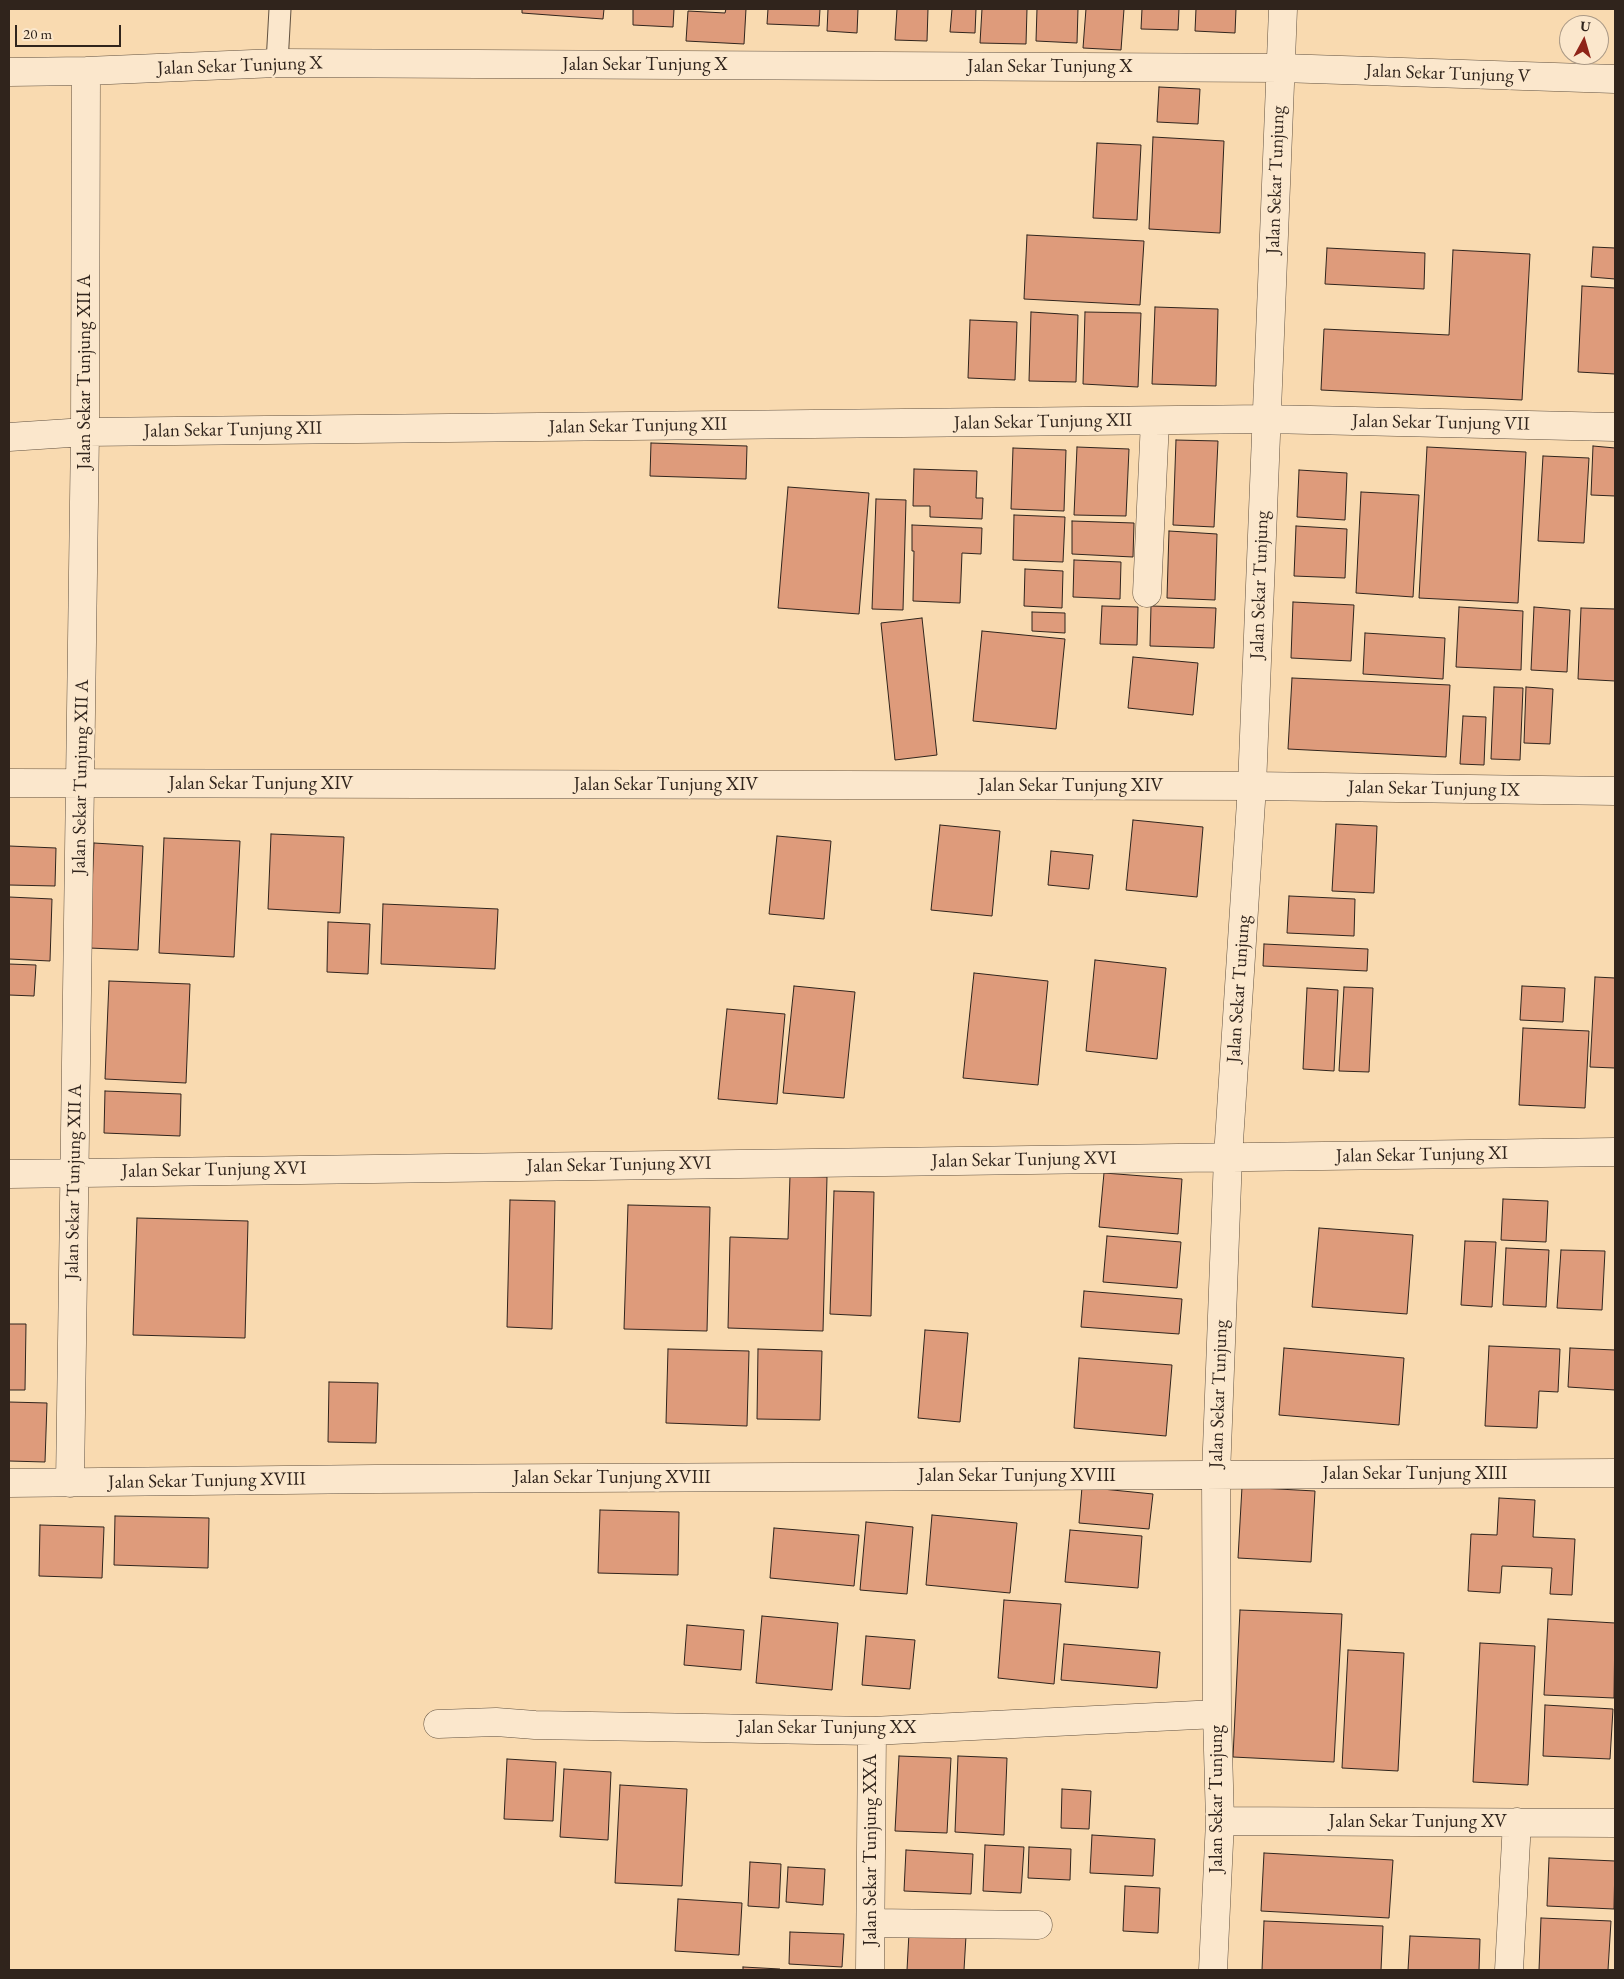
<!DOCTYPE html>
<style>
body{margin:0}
#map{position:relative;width:1624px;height:1979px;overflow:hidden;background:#f9dab0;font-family:"EB Garamond",serif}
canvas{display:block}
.frame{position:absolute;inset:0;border:10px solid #30241c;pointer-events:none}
.north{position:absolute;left:1559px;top:15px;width:50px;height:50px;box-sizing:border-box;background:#fbe7cc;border:1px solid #aa9986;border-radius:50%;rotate:6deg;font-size:14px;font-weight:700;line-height:20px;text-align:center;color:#30241c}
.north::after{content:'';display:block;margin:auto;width:18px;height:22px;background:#8f2418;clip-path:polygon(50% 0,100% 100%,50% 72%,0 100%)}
.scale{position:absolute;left:15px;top:25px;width:106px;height:22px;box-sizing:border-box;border:2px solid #30241c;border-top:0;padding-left:6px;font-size:15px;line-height:18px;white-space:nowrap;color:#30241c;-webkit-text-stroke:4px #fbe7cc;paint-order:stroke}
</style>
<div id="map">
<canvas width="1624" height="1979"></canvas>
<div class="frame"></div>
<div class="north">U</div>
<div class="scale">20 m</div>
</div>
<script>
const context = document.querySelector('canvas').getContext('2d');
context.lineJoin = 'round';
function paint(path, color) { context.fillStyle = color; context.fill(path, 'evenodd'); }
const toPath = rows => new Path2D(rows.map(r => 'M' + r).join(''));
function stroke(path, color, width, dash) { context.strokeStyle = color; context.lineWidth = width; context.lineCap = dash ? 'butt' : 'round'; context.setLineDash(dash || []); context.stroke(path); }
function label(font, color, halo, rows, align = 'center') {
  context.font = font + ' "EB Garamond",serif'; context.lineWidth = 5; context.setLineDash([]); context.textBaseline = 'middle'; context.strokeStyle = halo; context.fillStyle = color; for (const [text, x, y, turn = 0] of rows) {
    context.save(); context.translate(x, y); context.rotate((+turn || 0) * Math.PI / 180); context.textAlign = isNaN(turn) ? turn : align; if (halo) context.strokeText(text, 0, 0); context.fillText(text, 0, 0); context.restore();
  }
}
const building = toPath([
 [522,9,604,9,603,19,522,13,522,9],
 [633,9,674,9,673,27,633,25,633,9],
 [726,9,746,9,744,44,686,41,688,11,725,13,726,9],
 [768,9,820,9,819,26,767,24,768,9],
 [828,9,858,9,857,33,827,31,828,9],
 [897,9,928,9,927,41,895,40,897,9],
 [952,9,976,9,975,33,950,32,952,9],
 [982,9,1027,9,1026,44,980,43,982,9],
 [1037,9,1078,9,1077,43,1036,41,1037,9],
 [1086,9,1124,9,1121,50,1083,48,1086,9],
 [1142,9,1179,9,1178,30,1141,29,1142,9],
 [1196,9,1236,9,1235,33,1195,31,1196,9],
 [1159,87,1200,89,1198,124,1157,122,1159,87],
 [1153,137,1224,141,1220,233,1149,229,1153,137],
 [1097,143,1141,145,1137,220,1093,218,1097,143],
 [1027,235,1144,241,1140,305,1024,299,1027,235],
 [1593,247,1615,248,1615,279,1591,277,1593,247],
 [1327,248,1425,253,1424,289,1325,284,1327,248],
 [1453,250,1530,254,1522,400,1321,390,1324,329,1449,335,1453,250],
 [1582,286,1615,288,1615,374,1578,372,1582,286],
 [1155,307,1218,309,1216,386,1152,384,1155,307],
 [1031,312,1078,315,1076,382,1029,381,1031,312],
 [1085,312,1141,313,1138,387,1083,384,1085,312],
 [970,320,1017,322,1015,380,968,378,970,320],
 [1176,440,1218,441,1214,527,1173,525,1176,440],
 [651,443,747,446,746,479,650,476,651,443],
 [1593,446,1615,448,1615,496,1591,495,1593,446],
 [1077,447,1129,449,1126,516,1074,515,1077,447],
 [1427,447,1526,452,1518,603,1419,598,1427,447],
 [1013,448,1066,450,1064,511,1011,509,1013,448],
 [1543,456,1589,458,1584,543,1538,541,1543,456],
 [914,469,977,471,976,498,983,498,982,519,930,517,930,506,913,506,914,469],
 [1299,470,1347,473,1345,520,1297,517,1299,470],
 [788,487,869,493,859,614,778,608,788,487],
 [1361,492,1419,495,1413,597,1356,593,1361,492],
 [876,499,906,500,903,610,872,609,876,499],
 [1014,515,1065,517,1063,562,1013,560,1014,515],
 [1072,521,1134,523,1133,557,1072,554,1072,521],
 [912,525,982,528,981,554,962,553,960,603,913,601,914,551,912,551,912,525],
 [1296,526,1347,529,1345,578,1294,576,1296,526],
 [1169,531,1217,534,1215,600,1167,598,1169,531],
 [1074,560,1121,562,1120,599,1073,597,1074,560],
 [1025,569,1063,571,1062,608,1024,606,1025,569],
 [1293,602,1354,605,1351,661,1291,658,1293,602],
 [1102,606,1138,607,1137,645,1100,644,1102,606],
 [1151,606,1216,608,1214,648,1150,646,1151,606],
 [1459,607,1523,611,1521,670,1456,667,1459,607],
 [1534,607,1570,610,1567,672,1531,670,1534,607],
 [1581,608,1615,609,1615,681,1578,679,1581,608],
 [1032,612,1065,613,1065,633,1032,631,1032,612],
 [922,618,937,755,895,760,881,623,922,618],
 [982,631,1065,639,1056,729,973,721,982,631],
 [1365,633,1445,638,1443,679,1363,674,1365,633],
 [1133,657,1198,663,1193,715,1128,708,1133,657],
 [1292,678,1450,685,1446,757,1288,749,1292,678],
 [1494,687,1523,688,1520,760,1491,759,1494,687],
 [1526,687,1553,689,1550,744,1524,743,1526,687],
 [1463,716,1486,717,1484,765,1460,764,1463,716],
 [1133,820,1203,827,1197,897,1126,890,1133,820],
 [1336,824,1377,826,1374,893,1332,891,1336,824],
 [940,825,1000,831,992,916,931,910,940,825],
 [271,834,344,837,340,913,268,909,271,834],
 [777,836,831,841,824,919,769,914,777,836],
 [164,838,240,841,234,957,159,953,164,838],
 [94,843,143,846,138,950,89,948,94,843],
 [9,846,56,848,55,886,9,885,9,846],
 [1051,851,1093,855,1089,889,1048,885,1051,851],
 [1289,896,1355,899,1354,936,1287,933,1289,896],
 [9,897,52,899,50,961,9,959,9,897],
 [383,904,498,909,495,969,381,964,383,904],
 [328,922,370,924,368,974,327,972,328,922],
 [1264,944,1368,949,1367,971,1263,966,1264,944],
 [1095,960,1166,968,1157,1059,1086,1051,1095,960],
 [9,964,36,965,34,996,9,995,9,964],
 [974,973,1048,981,1038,1085,963,1078,974,973],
 [1595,977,1615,978,1615,1068,1590,1067,1595,977],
 [109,981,190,984,186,1083,105,1079,109,981],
 [794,986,855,992,844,1098,783,1093,794,986],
 [1522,986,1565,988,1563,1022,1520,1020,1522,986],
 [1344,987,1373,988,1369,1072,1339,1071,1344,987],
 [1307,988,1338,990,1334,1071,1303,1069,1307,988],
 [727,1009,785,1014,777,1104,718,1099,727,1009],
 [1523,1028,1589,1031,1585,1108,1519,1105,1523,1028],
 [105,1091,181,1094,180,1136,104,1133,105,1091],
 [1104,1173,1182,1179,1178,1234,1099,1227,1104,1173],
 [790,1176,827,1177,823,1331,728,1328,730,1237,788,1239,790,1176],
 [834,1191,874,1192,871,1316,830,1314,834,1191],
 [1503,1199,1548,1201,1546,1242,1501,1240,1503,1199],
 [510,1200,555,1201,552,1329,507,1327,510,1200],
 [628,1205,710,1207,707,1331,624,1329,628,1205],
 [137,1218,248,1221,245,1338,133,1335,137,1218],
 [1319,1228,1413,1235,1407,1314,1312,1307,1319,1228],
 [1107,1236,1181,1242,1177,1288,1103,1282,1107,1236],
 [1465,1241,1496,1242,1492,1307,1461,1305,1465,1241],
 [1506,1248,1549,1250,1546,1307,1503,1305,1506,1248],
 [1561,1250,1605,1251,1602,1310,1557,1308,1561,1250],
 [1084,1291,1182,1299,1179,1334,1081,1327,1084,1291],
 [9,1324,26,1324,25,1390,9,1390,9,1324],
 [925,1330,968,1333,960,1422,918,1418,925,1330],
 [1489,1346,1560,1349,1558,1392,1539,1391,1537,1428,1485,1426,1489,1346],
 [1284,1348,1404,1358,1399,1425,1279,1415,1284,1348],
 [1570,1348,1615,1350,1615,1390,1568,1387,1570,1348],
 [668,1349,749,1351,747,1426,666,1423,668,1349],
 [758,1349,822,1351,820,1420,757,1419,758,1349],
 [1079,1358,1172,1365,1166,1436,1074,1428,1079,1358],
 [329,1382,378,1383,376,1443,328,1442,329,1382],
 [9,1402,47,1403,45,1462,9,1461,9,1402],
 [1082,1487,1153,1494,1149,1529,1079,1523,1082,1487],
 [1242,1487,1315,1491,1311,1562,1238,1558,1242,1487],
 [1499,1498,1535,1500,1533,1537,1575,1539,1572,1595,1550,1594,1552,1568,1502,1566,1500,1593,1468,1591,1471,1534,1497,1535,1499,1498],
 [600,1510,679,1512,678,1575,598,1573,600,1510],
 [932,1515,1017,1523,1010,1593,926,1585,932,1515],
 [115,1516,209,1518,208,1568,114,1565,115,1516],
 [866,1522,913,1527,907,1594,860,1590,866,1522],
 [40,1525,104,1527,102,1578,39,1576,40,1525],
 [774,1528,859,1535,854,1586,770,1578,774,1528],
 [1070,1530,1142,1536,1138,1588,1065,1582,1070,1530],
 [1004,1600,1061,1604,1054,1684,998,1678,1004,1600],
 [1240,1610,1342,1614,1334,1762,1233,1757,1240,1610],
 [762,1616,838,1623,832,1690,756,1683,762,1616],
 [1548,1619,1615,1623,1614,1698,1544,1695,1548,1619],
 [687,1625,744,1630,741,1670,684,1665,687,1625],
 [866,1636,915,1640,910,1689,862,1685,866,1636],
 [1480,1643,1535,1646,1528,1785,1473,1782,1480,1643],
 [1064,1644,1160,1652,1157,1688,1061,1680,1064,1644],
 [1348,1650,1404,1653,1398,1771,1342,1768,1348,1650],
 [1545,1705,1613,1709,1610,1759,1543,1756,1545,1705],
 [899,1756,951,1758,947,1833,895,1831,899,1756],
 [958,1756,1007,1758,1004,1835,955,1832,958,1756],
 [507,1759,556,1762,553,1821,504,1819,507,1759],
 [564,1769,611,1772,608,1840,560,1837,564,1769],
 [620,1785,687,1789,682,1886,615,1883,620,1785],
 [1062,1789,1091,1791,1089,1829,1061,1828,1062,1789],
 [1092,1835,1155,1839,1153,1876,1090,1873,1092,1835],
 [985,1845,1024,1847,1021,1893,983,1891,985,1845],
 [1029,1847,1071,1849,1070,1880,1028,1878,1029,1847],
 [906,1850,973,1854,971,1894,904,1891,906,1850],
 [1264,1853,1393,1860,1389,1918,1261,1911,1264,1853],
 [1549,1858,1615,1861,1614,1909,1547,1906,1549,1858],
 [750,1862,781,1864,779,1908,748,1906,750,1862],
 [788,1867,825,1869,823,1905,786,1902,788,1867],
 [1125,1886,1160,1888,1158,1933,1123,1931,1125,1886],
 [678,1899,742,1903,739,1955,675,1951,678,1899],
 [1541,1918,1611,1921,1608,1970,1539,1970,1541,1918],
 [1264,1921,1383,1926,1381,1970,1262,1970,1264,1921],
 [790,1932,844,1934,842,1967,789,1964,790,1932],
 [909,1933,966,1936,964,1970,907,1970,909,1933],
 [1410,1936,1480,1939,1479,1970,1408,1970,1410,1936],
 [743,1967,780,1969,780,1970,743,1970,743,1967]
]);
const lane = toPath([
 [277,63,280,9]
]);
const street = toPath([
 [9,72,86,71,277,63,1281,68,1615,79],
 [9,437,85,432,1267,419,1615,427],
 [1147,593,1155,421],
 [9,783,1252,786,1615,791],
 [9,1174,1615,1152],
 [9,1483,375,1479,1615,1473],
 [70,1483,85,432,86,71],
 [438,1724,496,1722,535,1725,872,1731,1217,1714],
 [1220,1821,1615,1823],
 [871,1923,1038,1925],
 [870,1970,872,1731],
 [1213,1970,1220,1821,1217,1714,1216,1475,1228,1157,1252,786,1283,9],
 [1509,1970,1517,1822]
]);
const streetNames = [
 ["Jalan Sekar Tunjung X",645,65],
 ["Jalan Sekar Tunjung X",240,66,-2],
 ["Jalan Sekar Tunjung X",1050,67],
 ["Jalan Sekar Tunjung V",1448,74,2],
 ["Jalan Sekar Tunjung",1276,180,-88],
 ["Jalan Sekar Tunjung XII A",85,372,-90],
 ["Jalan Sekar Tunjung XII",1043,422,-1],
 ["Jalan Sekar Tunjung VII",1441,423,1],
 ["Jalan Sekar Tunjung XII",638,426,-1],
 ["Jalan Sekar Tunjung XII",233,430,-1],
 ["Jalan Sekar Tunjung",1260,585,-88],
 ["Jalan Sekar Tunjung XII A",81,777,-89],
 ["Jalan Sekar Tunjung XIV",261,784],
 ["Jalan Sekar Tunjung XIV",666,785],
 ["Jalan Sekar Tunjung XIV",1071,786],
 ["Jalan Sekar Tunjung IX",1434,789,1],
 ["Jalan Sekar Tunjung",1239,989,-86],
 ["Jalan Sekar Tunjung XI",1422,1155,-1],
 ["Jalan Sekar Tunjung XVI",1024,1160,-1],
 ["Jalan Sekar Tunjung XVI",619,1165,-1],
 ["Jalan Sekar Tunjung XVI",214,1170,-1],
 ["Jalan Sekar Tunjung XII A",74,1182,-89],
 ["Jalan Sekar Tunjung",1219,1394,-88],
 ["Jalan Sekar Tunjung XIII",1415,1474],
 ["Jalan Sekar Tunjung XVIII",1017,1476],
 ["Jalan Sekar Tunjung XVIII",612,1478],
 ["Jalan Sekar Tunjung XVIII",207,1481,-1],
 ["Jalan Sekar Tunjung XX",827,1728],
 ["Jalan Sekar Tunjung",1217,1799,-90],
 ["Jalan Sekar Tunjung XV",1418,1822],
 ["Jalan Sekar Tunjung XXA",871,1850,-90]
];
paint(building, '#de9b7b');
stroke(building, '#30241c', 1);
stroke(lane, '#625241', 23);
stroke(street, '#625241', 29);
stroke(lane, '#fbe7cc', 21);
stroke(street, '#fbe7cc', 28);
label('19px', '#30241c', '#fbe7cc', streetNames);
</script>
